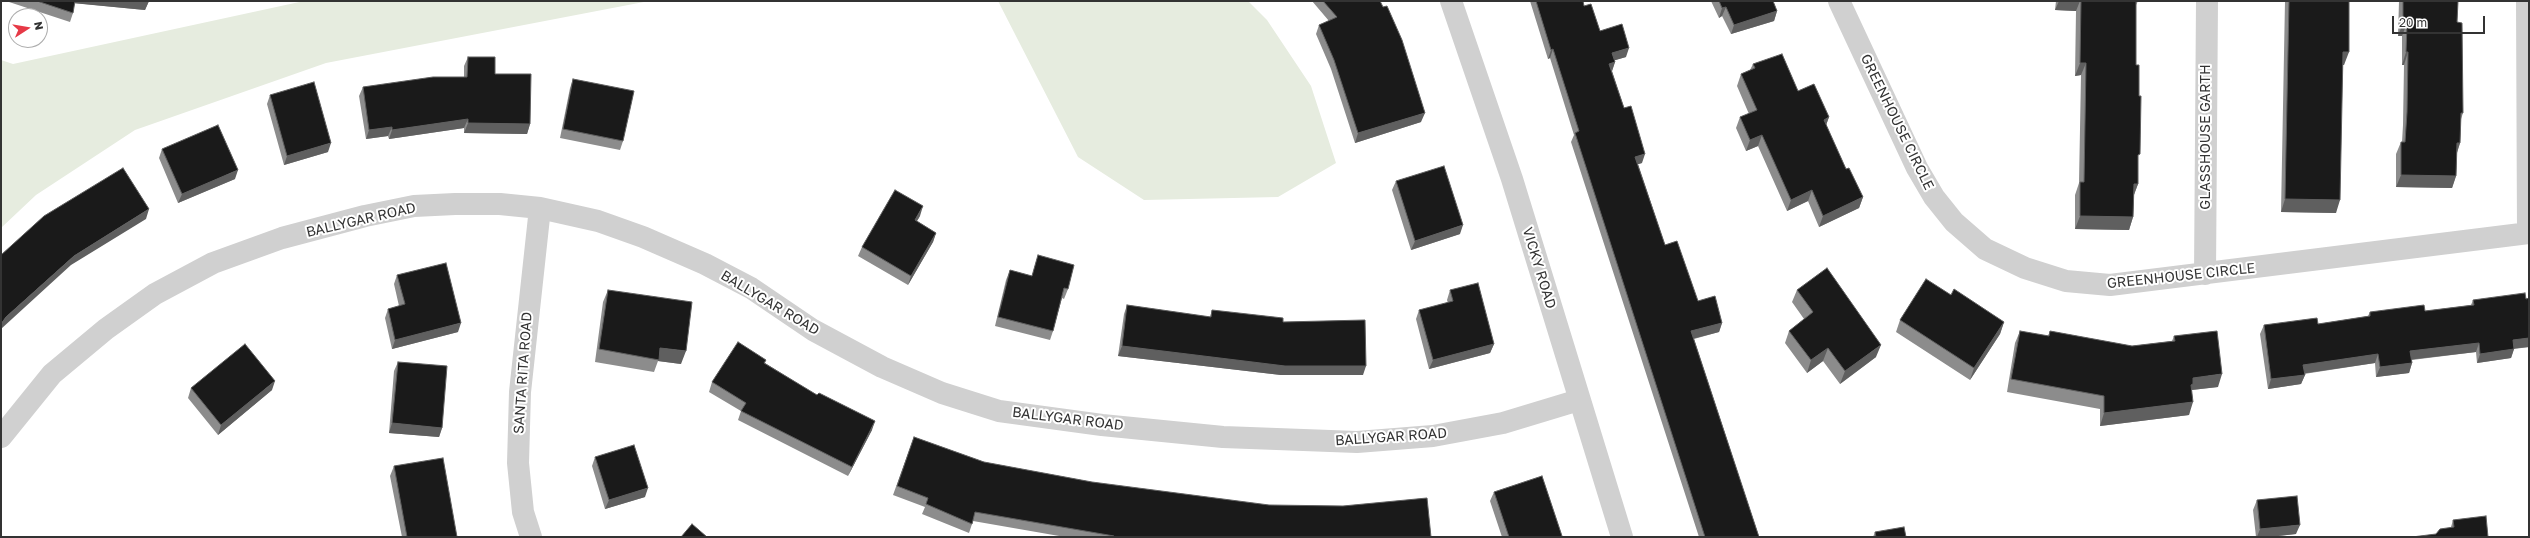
<!DOCTYPE html>
<style>
body{margin:0}
#map{position:relative;width:2530px;height:538px;overflow:hidden;background:#fff;font-family:"Golos Text",sans-serif}
canvas{display:block}
.frame{position:absolute;inset:0;border:2px solid #333;pointer-events:none}
.north{position:absolute;left:8px;top:8px;width:40px;height:40px;box-sizing:border-box;background:#fff;border:1px solid #adadad;border-radius:50%;rotate:78deg;font-size:11px;font-weight:700;line-height:16px;text-align:center;color:#333}
.north::after{content:'';display:block;margin:auto;width:14px;height:18px;background:#e63946;clip-path:polygon(50% 0,100% 100%,50% 72%,0 100%)}
.scale{position:absolute;left:2392px;top:16px;width:93px;height:18px;box-sizing:border-box;border:2px solid #333;border-top:0;padding-left:5px;font-size:12px;line-height:14px;white-space:nowrap;color:#333;-webkit-text-stroke:3px #fff;paint-order:stroke}
</style>
<div id="map">
<canvas width="2530" height="538"></canvas>
<div class="frame"></div>
<div class="north">N</div>
<div class="scale">20 m</div>
</div>
<script>
const context = document.querySelector('canvas').getContext('2d');
context.lineJoin = 'round';
function paint(path, color) { context.fillStyle = color; context.fill(path, 'evenodd'); }
const toPath = rows => new Path2D(rows.map(r => 'M' + r).join(''));
function stroke(path, color, width, dash) { context.strokeStyle = color; context.lineWidth = width; context.lineCap = dash ? 'butt' : 'round'; context.setLineDash(dash || []); context.stroke(path); }
function label(font, color, halo, rows, align = 'center') {
  context.font = font + ' "Golos Text",sans-serif'; context.lineWidth = 4; context.setLineDash([]); context.textBaseline = 'middle'; context.strokeStyle = halo; context.fillStyle = color; for (const [text, x, y, turn = 0] of rows) {
    context.save(); context.translate(x, y); context.rotate((+turn || 0) * Math.PI / 180); context.textAlign = isNaN(turn) ? turn : align; if (halo) context.strokeText(text, 0, 0); context.fillText(text, 0, 0); context.restore();
  }
}
const green = toPath([
 [304,1,649,1,326,63,135,130,36,195,1,228,1,60,13,64],
 [998,1,1248,1,1267,20,1311,86,1336,163,1278,197,1144,200,1078,157]
]);
const minor = toPath([
 [1451,1,1512,179,1622,537],
 [1839,1,1917,168,1934,197,1954,222,1985,249,2025,268,2066,281,2110,285,2529,233],
 [2527,1,2528,233],
 [2205,274,2207,1],
 [1,437,52,374,106,329,155,294,213,263,282,238,365,216,414,206,455,204,500,204,540,208,598,221,643,237,705,264,751,288,813,330,882,367,942,393,999,411,1102,425,1223,437,1357,442,1433,436,1503,423,1579,400],
 [531,537,523,512,518,463,520,392,540,208]
]);
const wall = toPath([
 [6,1,149,1,145,10,74,3,73,13,70,22],
 [1312,1,1380,1,1421,122,1355,143,1331,69,1316,34,1319,25,1329,21],
 [1530,1,1583,1,1584,6,1600,31,1626,57,1615,60,1615,62,1612,71,1642,163,1638,164,1665,245,1698,301,1722,323,1719,332,1694,339,1759,537,1699,537,1571,142,1574,135,1550,58,1548,59],
 [1711,1,1773,1,1777,11,1774,21,1731,34,1722,16,1719,18],
 [2056,1,2138,1,2136,5,2136,65,2138,160,2138,184,2134,195,2133,217,2129,230,2075,229,2075,195,2079,183,2081,75,2075,76,2076,11,2055,10],
 [2285,1,2349,1,2344,65,2343,65,2336,213,2281,212],
 [2399,1,2458,1,2457,22,2463,113,2461,119,2460,143,2457,153,2456,176,2452,188,2396,187,2396,154,2401,142,2402,142,2403,125,2404,65,2402,65,2402,36,2398,36],
 [468,57,495,74,530,124,527,134,464,133,464,128,389,139,388,136,366,139,359,96,363,87,464,77,464,66],
 [1753,64,1798,91,1829,117,1826,125,1846,169,1863,197,1859,208,1819,227,1808,201,1787,211,1758,146,1746,151,1736,128,1740,117,1749,114,1737,86,1741,74,1750,70],
 [573,79,623,141,620,150,560,138,570,88],
 [270,95,328,152,284,165,267,104],
 [162,149,235,179,178,203,159,158],
 [1396,181,1460,234,1411,250,1392,190],
 [920,216,917,221,936,233,933,242,908,285,858,256,862,247],
 [1038,255,1068,289,1064,299,1062,298,1053,331,1050,340,995,326,1006,280,1010,270,1032,276],
 [397,275,458,332,392,349,385,318,388,309,399,306,394,284],
 [608,290,681,364,658,361,654,372,595,362,603,302],
 [1450,290,1494,344,1490,353,1429,369,1416,319,1419,310,1448,303,1447,300],
 [1797,290,1876,357,1840,384,1823,361,1807,373,1785,343,1789,331,1804,319,1792,302],
 [2529,298,2529,347,2514,349,2511,358,2477,363,2476,352,2412,360,2412,363,2409,373,2376,377,2375,363,2304,374,2305,375,2301,384,2268,389,2260,334,2264,325,2318,324,2368,316,2370,312,2425,311,2471,305,2473,300],
 [1127,305,1210,317,1212,310,1283,322,1363,375,1281,375,1118,356,1124,314],
 [1900,320,2004,322,2000,334,1970,380,1896,332],
 [2020,331,2048,336,2050,331,2132,346,2172,341,2174,336,2218,387,2192,390,2189,415,2100,426,2100,409,2007,392,2015,343],
 [766,360,765,363,872,430,848,476,738,420,741,411,709,392,712,382],
 [398,362,442,428,439,437,389,433,394,371],
 [191,388,272,390,218,435,188,398],
 [914,437,984,462,1092,482,1431,537,1065,537,973,521,969,533,922,514,925,507,893,495],
 [595,457,645,497,605,509,592,466],
 [394,466,457,535,457,537,402,537,390,476],
 [1494,492,1562,537,1502,537,1490,501],
 [2257,500,2296,534,2269,537,2256,537,2253,510],
 [2453,520,2488,537,2436,534,2451,527],
 [1875,532,1906,537,1873,537]
]);
const shadedWall = toPath([
 [73,1,149,1,145,10,72,3],
 [2059,1,2080,1,2076,11,2055,10],
 [1726,7,1722,16,1719,18,1722,8],
 [1777,11,1774,21,1731,34,1734,25],
 [2403,23,2407,23,2402,36,2398,36],
 [1629,48,1626,57,1609,62,1612,53],
 [1553,49,1550,58,1548,59,1551,50],
 [2343,52,2349,52,2344,65,2338,65],
 [2406,52,2408,52,2404,65,2402,65],
 [1615,62,1612,71,1609,64],
 [2080,63,2086,63,2081,75,2075,76],
 [1425,113,1421,122,1355,143,1358,133],
 [1829,117,1825,128,1824,120],
 [468,119,464,128,389,139,392,130],
 [468,123,530,124,527,134,464,133],
 [392,127,388,136,366,139,369,130],
 [1762,135,1758,146,1746,151,1750,140],
 [331,143,328,152,284,165,287,156],
 [2457,143,2460,143,2456,155],
 [1645,154,1642,163,1632,166,1635,157],
 [238,170,235,179,178,203,182,194],
 [2401,175,2456,176,2452,188,2396,187],
 [2134,184,2138,184,2133,197],
 [1812,190,1808,201,1787,211,1791,200],
 [1863,197,1859,208,1819,227,1823,216],
 [2285,199,2340,200,2336,213,2281,212],
 [923,206,920,216,912,229,915,220],
 [149,209,146,219,71,265,1,329,1,324,6,317,74,256],
 [2080,216,2133,217,2129,230,2075,229],
 [1463,225,1460,234,1411,250,1415,241],
 [936,233,933,242,908,285,911,276],
 [2004,322,2000,334,1970,380,1974,368],
 [461,323,458,332,392,349,395,340],
 [1722,323,1719,332,1688,340,1691,331],
 [2529,338,2529,347,2509,349,2513,340],
 [2479,343,2476,352,2407,360,2410,351],
 [1494,344,1490,353,1429,369,1433,360],
 [1881,345,1876,357,1840,384,1845,371],
 [1122,346,1366,366,1363,375,1281,375,1118,356],
 [660,348,686,351,681,364,658,361],
 [1828,348,1823,361,1807,373,1811,360],
 [2514,349,2511,358,2477,363,2480,354],
 [2378,354,2375,363,2300,374,2303,365],
 [2412,363,2409,373,2376,377,2380,367],
 [2222,374,2218,387,2191,390,2186,397,2193,378],
 [2305,375,2301,384,2268,389,2271,379],
 [275,381,272,390,218,435,221,425],
 [2193,402,2189,415,2100,426,2104,413],
 [875,421,872,430,848,476,852,467],
 [392,423,442,428,439,437,389,433],
 [648,488,645,497,605,509,609,500],
 [2300,525,2296,534,2269,537,2257,537,2260,529]
]);
const building = toPath([
 [37,1,75,1,73,13,37,1],
 [1323,1,1380,1,1383,7,1387,6,1402,40,1425,113,1358,133,1334,60,1319,25,1337,17,1323,1],
 [1536,1,1583,1,1584,6,1591,4,1600,31,1622,24,1629,48,1612,53,1615,62,1609,64,1624,108,1631,106,1645,154,1635,157,1665,245,1677,241,1698,301,1715,296,1722,323,1691,331,1759,537,1705,537,1575,133,1579,131,1553,49,1551,50,1536,1],
 [1719,1,1773,1,1777,11,1734,25,1726,7,1722,8,1719,1],
 [2081,1,2136,1,2136,65,2139,65,2139,96,2141,96,2140,154,2138,155,2138,184,2134,184,2133,217,2080,216,2080,182,2084,182,2086,63,2080,63,2081,1],
 [2289,1,2349,1,2349,52,2343,52,2340,200,2285,199,2289,1],
 [2403,1,2458,1,2457,22,2462,23,2463,113,2461,113,2460,143,2457,143,2456,176,2401,175,2401,142,2405,142,2407,112,2408,52,2406,52,2407,23,2403,23,2403,1],
 [1782,54,1798,91,1814,84,1829,117,1824,120,1846,169,1849,168,1863,197,1823,216,1812,190,1791,200,1762,135,1750,140,1740,117,1757,110,1741,74,1755,68,1753,64,1782,54],
 [468,57,495,57,495,74,531,74,530,124,468,123,468,119,392,130,392,127,369,130,363,87,433,77,467,77,468,57],
 [573,79,634,91,623,141,563,129,573,79],
 [314,82,331,143,287,156,270,95,314,82],
 [218,125,238,170,182,194,162,149,218,125],
 [1444,166,1463,225,1415,241,1396,181,1444,166],
 [123,168,149,209,74,256,6,317,1,324,1,255,44,216,123,168],
 [895,190,923,206,915,220,936,233,911,276,862,247,895,190],
 [1038,255,1074,265,1068,289,1064,288,1053,331,998,317,1010,270,1032,276,1038,255],
 [446,263,461,323,395,340,388,309,405,304,397,275,446,263],
 [1827,268,1881,345,1845,371,1828,348,1811,360,1789,331,1813,312,1797,290,1827,268],
 [1926,279,1951,295,1954,289,2004,322,1974,368,1900,320,1926,279],
 [1478,283,1494,344,1433,360,1419,310,1453,301,1450,290,1478,283],
 [608,290,692,302,686,351,660,348,659,360,599,349,608,290],
 [2525,293,2526,299,2529,298,2529,338,2513,340,2514,349,2480,354,2479,343,2410,351,2412,363,2380,367,2378,354,2303,365,2305,375,2271,379,2264,325,2317,318,2318,324,2370,316,2370,312,2424,305,2425,311,2474,305,2473,300,2525,293],
 [1127,305,1211,317,1212,310,1283,318,1283,322,1365,320,1366,366,1285,366,1122,346,1127,305],
 [2020,331,2049,336,2050,331,2132,346,2175,341,2174,336,2217,331,2222,374,2193,378,2193,384,2191,385,2193,402,2104,413,2104,396,2011,379,2020,331],
 [738,342,766,360,764,363,817,395,819,393,875,421,852,467,741,411,746,403,712,382,738,342],
 [245,344,275,381,221,425,191,388,245,344],
 [398,362,447,366,442,428,392,423,398,362],
 [914,437,984,462,1092,482,1269,505,1343,506,1427,498,1431,537,1114,537,1114,536,975,512,972,524,926,504,928,498,897,486,914,437],
 [634,445,648,488,609,500,595,457,634,445],
 [443,458,457,537,407,537,394,466,443,458],
 [1542,476,1562,536,1559,537,1509,537,1494,492,1542,476],
 [2297,496,2300,525,2260,529,2257,500,2297,496],
 [2486,516,2488,537,2412,537,2436,534,2440,529,2454,527,2453,520,2486,516],
 [692,524,707,537,681,537,692,524],
 [1904,527,1906,537,1876,537,1875,532,1904,527]
]);
const streetNames = [
 ["GREENHOUSE CIRCLE",1897,122,64],
 ["GLASSHOUSE GARTH",2206,137,-90],
 ["BALLYGAR ROAD",361,220,-13],
 ["VICKY ROAD",1539,268,73],
 ["GREENHOUSE CIRCLE",2181,276,-6],
 ["BALLYGAR ROAD",770,303,31],
 ["SANTA RITA ROAD",523,373,-86],
 ["BALLYGAR ROAD",1068,419,7],
 ["BALLYGAR ROAD",1391,437,-4]
];
paint(green, '#e6ecdf');
stroke(minor, '#d0d0d0', 22);
paint(wall, '#8c8c8c');
paint(shadedWall, '#5f5f5f');
paint(building, '#1a1a1a');
stroke(building, '#5f5f5f', 1);
label('14px', '#333', '#fff', streetNames);
</script>
